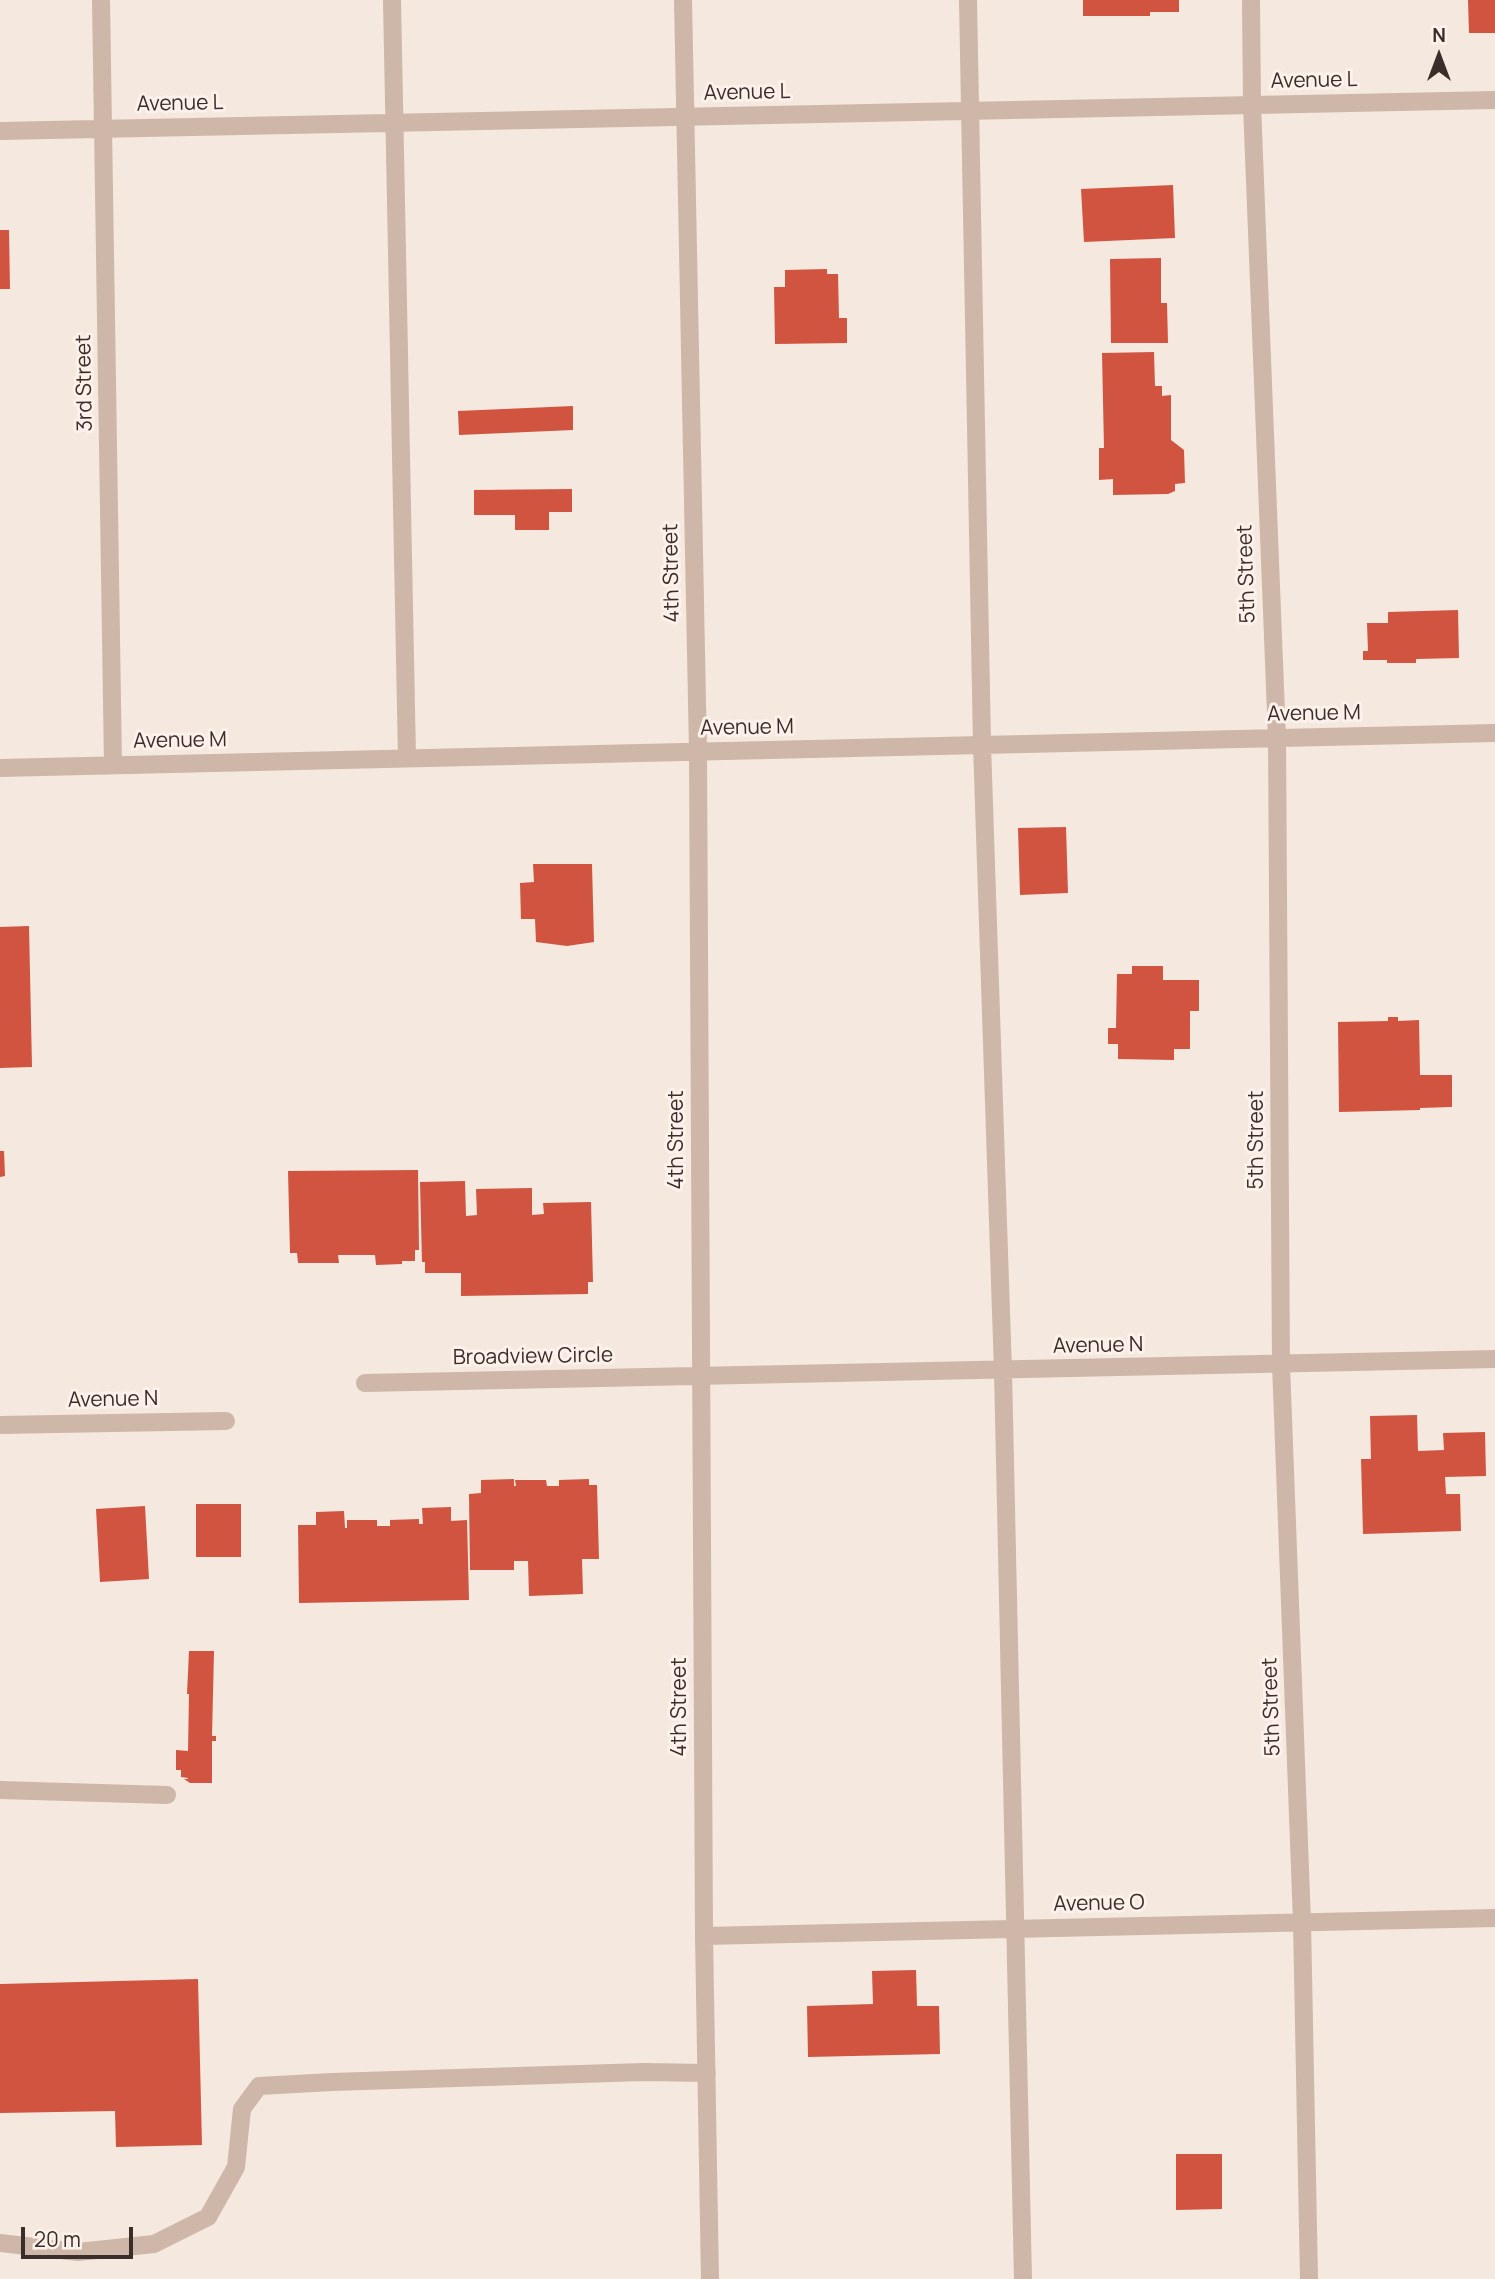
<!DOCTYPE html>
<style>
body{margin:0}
#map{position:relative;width:1495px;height:2279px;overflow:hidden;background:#f5e8de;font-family:Manrope,sans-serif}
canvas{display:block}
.north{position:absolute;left:1404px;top:21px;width:70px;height:70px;-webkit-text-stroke:5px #fcf2eb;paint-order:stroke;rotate:0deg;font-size:19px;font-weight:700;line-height:28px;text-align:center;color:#3b2d29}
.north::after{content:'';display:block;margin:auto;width:24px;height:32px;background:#3b2d29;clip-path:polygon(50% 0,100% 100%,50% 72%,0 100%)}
.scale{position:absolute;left:21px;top:2227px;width:112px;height:32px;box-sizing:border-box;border:4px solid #3b2d29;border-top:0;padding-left:9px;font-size:21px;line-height:24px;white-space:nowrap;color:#3b2d29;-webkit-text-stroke:5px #fcf2eb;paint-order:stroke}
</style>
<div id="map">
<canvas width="1495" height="2279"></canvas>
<div class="north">N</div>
<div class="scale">20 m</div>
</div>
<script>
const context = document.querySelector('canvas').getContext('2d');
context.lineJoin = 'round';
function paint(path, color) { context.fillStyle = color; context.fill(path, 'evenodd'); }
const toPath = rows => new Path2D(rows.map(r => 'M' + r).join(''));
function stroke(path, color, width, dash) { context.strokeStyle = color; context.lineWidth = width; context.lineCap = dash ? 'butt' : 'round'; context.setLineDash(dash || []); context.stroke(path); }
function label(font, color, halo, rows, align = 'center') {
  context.font = font + ' Manrope,sans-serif'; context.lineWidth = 6; context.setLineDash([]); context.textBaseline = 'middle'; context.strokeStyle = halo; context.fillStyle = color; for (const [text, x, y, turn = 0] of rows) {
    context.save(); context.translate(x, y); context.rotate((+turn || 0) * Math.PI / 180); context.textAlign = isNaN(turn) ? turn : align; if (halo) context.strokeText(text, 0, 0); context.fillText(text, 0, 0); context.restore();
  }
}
const building = toPath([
 [1083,0,1179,0,1179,12,1150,12,1150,16,1083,16],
 [1468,0,1495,0,1495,33,1469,33],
 [1173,185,1175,238,1084,242,1081,189],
 [0,230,9,230,10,289,0,289],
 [1161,258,1161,303,1167,303,1168,343,1111,343,1110,259],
 [827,269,827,274,838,274,839,318,847,318,847,343,775,344,774,287,785,287,785,270],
 [1154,352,1155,386,1162,386,1162,396,1171,395,1171,440,1184,450,1185,483,1175,484,1175,491,1168,494,1113,495,1113,479,1099,480,1099,448,1104,448,1102,353],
 [573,406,573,430,459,435,458,411],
 [572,489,572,512,549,512,549,530,515,530,515,515,474,515,474,490],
 [1458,610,1459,658,1416,659,1416,663,1387,663,1387,660,1363,660,1363,651,1368,651,1367,623,1388,623,1388,612],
 [1066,827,1068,893,1020,895,1018,828],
 [533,864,592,864,594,942,567,946,536,942,535,919,521,919,520,883,534,882],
 [29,926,32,1067,0,1068,0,927],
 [1132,966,1163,966,1163,980,1199,980,1199,1011,1190,1011,1190,1049,1174,1049,1174,1060,1118,1059,1118,1044,1108,1044,1108,1028,1116,1028,1117,974,1132,974],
 [1388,1017,1398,1017,1398,1021,1419,1020,1420,1075,1452,1075,1452,1107,1420,1108,1420,1110,1339,1112,1338,1022,1388,1021],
 [0,1151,4,1151,5,1176,0,1177],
 [418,1170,419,1250,415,1250,415,1261,402,1261,402,1264,376,1265,375,1255,338,1255,339,1263,298,1263,297,1253,290,1253,288,1171],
 [465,1181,466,1216,477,1215,476,1189,532,1188,532,1215,544,1214,543,1203,591,1202,593,1282,588,1282,588,1294,461,1296,461,1273,425,1273,425,1262,422,1262,420,1182],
 [1417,1415,1418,1451,1444,1450,1443,1433,1485,1432,1486,1476,1445,1477,1446,1494,1460,1494,1461,1531,1363,1534,1361,1459,1371,1459,1370,1416],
 [514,1479,514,1486,516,1486,515,1480,546,1480,547,1486,559,1486,559,1480,589,1479,589,1485,597,1485,599,1559,582,1559,583,1594,529,1596,528,1561,514,1561,514,1570,470,1570,469,1494,481,1493,481,1480],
 [196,1504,241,1504,241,1557,196,1557],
 [145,1506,149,1579,100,1582,96,1509],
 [451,1507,451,1521,467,1520,469,1600,299,1603,298,1525,316,1525,316,1512,344,1511,345,1528,347,1528,347,1520,377,1520,377,1526,390,1526,390,1520,419,1519,419,1524,423,1524,422,1508],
 [189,1651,214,1651,212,1736,216,1736,216,1741,212,1741,212,1783,190,1783,184,1779,188,1779,188,1778,181,1777,181,1770,176,1770,176,1750,188,1751,189,1694,187,1694],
 [916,1970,917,2006,939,2006,940,2054,808,2057,807,2006,873,2004,872,1971],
 [198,1979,202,2145,116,2147,115,2111,0,2113,0,1984],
 [1176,2154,1222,2154,1222,2209,1176,2210]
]);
const minor = toPath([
 [101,0,113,765],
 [392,0,407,758],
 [683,0,698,752,704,1936,710,2279],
 [968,0,982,745,1003,1371,1023,2279],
 [1251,0,1252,105,1277,738,1281,1364,1302,1922,1309,2279],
 [0,131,1495,100],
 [0,768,1495,733],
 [365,1383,1495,1359],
 [0,1425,226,1421],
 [0,1790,167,1795],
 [704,1936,1495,1918],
 [0,2243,78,2252,154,2244,208,2217,236,2167,242,2109,259,2086,332,2082,643,2072,707,2073]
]);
const streetNames = [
 ["Avenue L",1314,81,-1],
 ["Avenue L",747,93,-1],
 ["Avenue L",180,104,-1],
 ["3rd Street",85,383,-91],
 ["4th Street",672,573,-91],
 ["5th Street",1247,574,-92],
 ["Avenue M",1314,714,-1],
 ["Avenue M",747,728,-1],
 ["Avenue M",180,741,-1],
 ["4th Street",677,1140,-90],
 ["5th Street",1257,1140,-90],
 ["Avenue N",1098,1346,-1],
 ["Broadview Circle",533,1357,-1],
 ["Avenue N",113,1400,-1],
 ["4th Street",680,1707,-90],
 ["5th Street",1272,1707,-92],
 ["Avenue O",1099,1904,-1]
];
paint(building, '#d15440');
stroke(minor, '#ceb6a8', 18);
label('21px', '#3b2d29', '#fcf2eb', streetNames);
</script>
